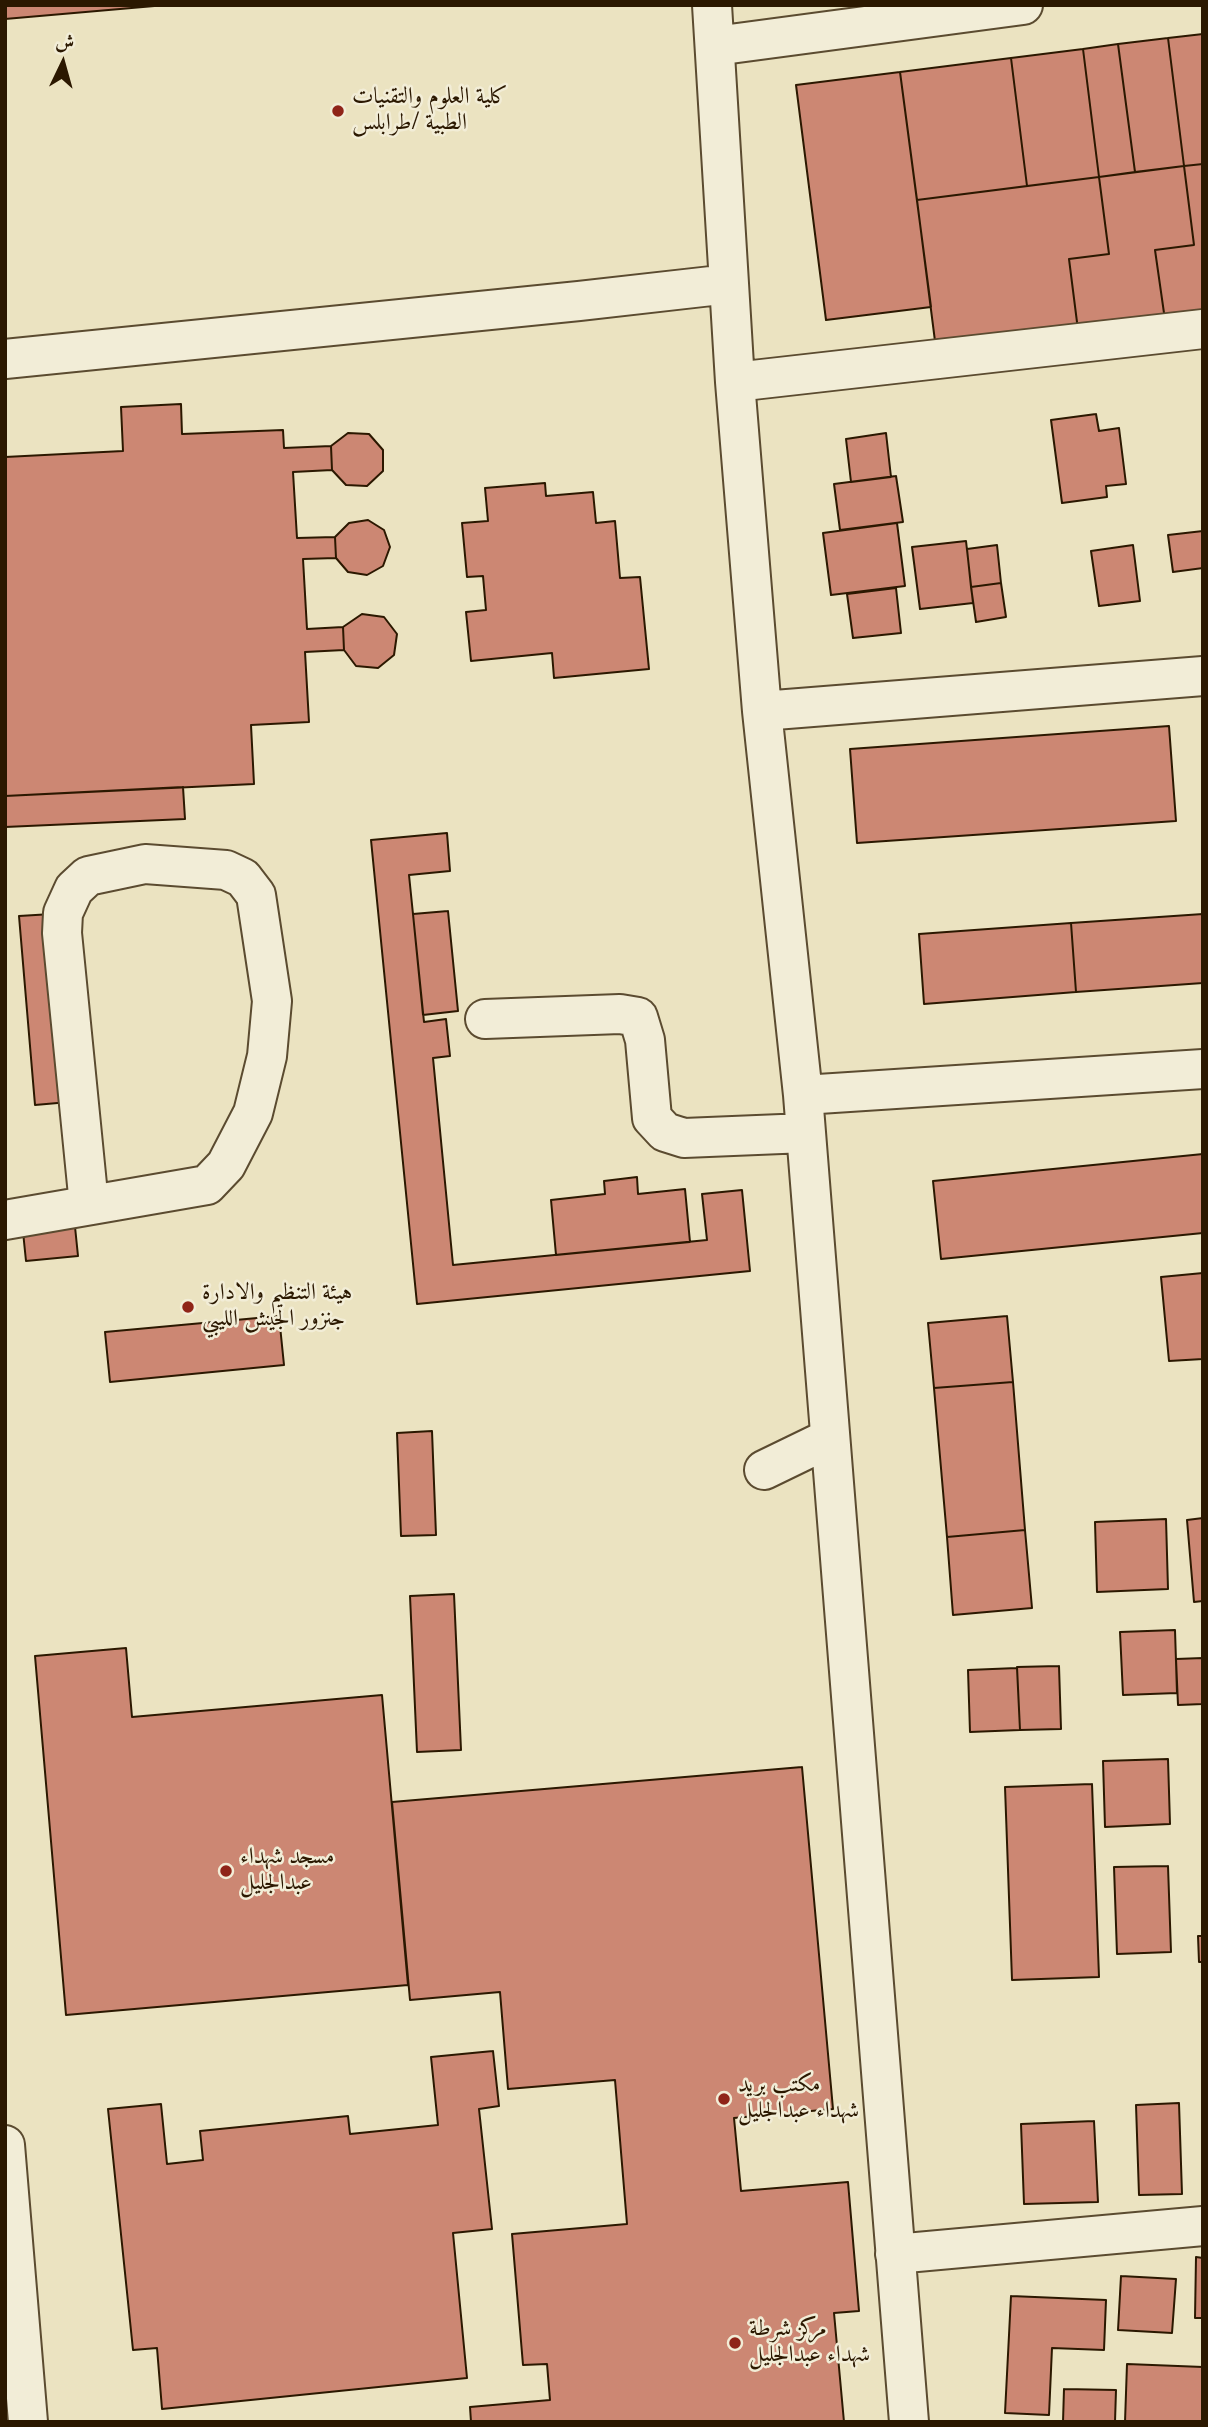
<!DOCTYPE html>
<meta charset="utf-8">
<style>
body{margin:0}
#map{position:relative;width:1208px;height:2427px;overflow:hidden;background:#ebe3c1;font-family:Cardo,Amiri,serif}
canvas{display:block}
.frame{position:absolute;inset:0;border:7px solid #2b1800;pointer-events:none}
.north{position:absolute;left:28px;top:28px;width:70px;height:70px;-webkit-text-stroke:5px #f2edd7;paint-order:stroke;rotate:5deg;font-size:19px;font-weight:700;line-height:28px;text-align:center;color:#2b1800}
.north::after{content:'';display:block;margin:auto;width:24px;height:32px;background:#2b1800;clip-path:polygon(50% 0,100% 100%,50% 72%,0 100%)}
</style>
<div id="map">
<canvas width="1208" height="2427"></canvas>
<div class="frame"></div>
<div class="north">ش</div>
</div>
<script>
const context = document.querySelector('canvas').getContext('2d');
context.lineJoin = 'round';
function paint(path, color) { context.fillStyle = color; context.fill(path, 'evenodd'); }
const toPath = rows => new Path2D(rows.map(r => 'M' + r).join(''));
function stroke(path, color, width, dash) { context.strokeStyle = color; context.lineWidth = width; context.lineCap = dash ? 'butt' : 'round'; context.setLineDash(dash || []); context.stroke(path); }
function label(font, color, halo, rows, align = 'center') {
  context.font = font + ' Cardo,Amiri,serif'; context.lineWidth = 5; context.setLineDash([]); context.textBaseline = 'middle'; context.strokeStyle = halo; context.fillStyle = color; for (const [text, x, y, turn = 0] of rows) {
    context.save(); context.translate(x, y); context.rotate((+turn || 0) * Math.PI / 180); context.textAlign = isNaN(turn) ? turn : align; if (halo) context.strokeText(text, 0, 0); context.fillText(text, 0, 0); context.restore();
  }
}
const building = toPath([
 [5,5,166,5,5,19,5,5],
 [1203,34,1203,164,1184,166,1168,38,1203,34],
 [1168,38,1184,166,1135,172,1118,44,1168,38],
 [1118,44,1135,172,1099,177,1083,49,1118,44],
 [1083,49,1099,177,1027,186,1011,58,1083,49],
 [1011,58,1027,186,917,200,900,72,1011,58],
 [900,72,931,307,826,320,796,85,900,72],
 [1203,164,1203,315,1165,320,1155,250,1194,245,1184,166,1203,164],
 [1184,166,1194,245,1155,250,1165,320,1078,330,1069,259,1109,254,1099,177,1184,166],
 [1099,177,1109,254,1069,259,1078,330,936,349,917,200,1099,177],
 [181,404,182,434,283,430,284,448,331,446,332,470,293,472,297,538,335,537,336,558,303,559,307,629,343,627,344,650,305,652,309,722,251,725,254,784,5,796,5,457,123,451,121,407,181,404],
 [1096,414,1099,431,1119,428,1126,484,1106,486,1107,497,1062,503,1051,420,1096,414],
 [348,433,369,434,383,450,383,471,367,486,346,485,332,470,331,446,348,433],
 [886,433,891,477,851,482,846,439,886,433],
 [896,476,903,522,840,530,834,484,896,476],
 [545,483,546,496,593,492,596,523,615,521,620,578,640,577,649,669,554,678,552,653,471,661,466,612,486,610,483,576,467,577,462,523,488,521,485,488,545,483],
 [368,520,384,530,390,547,383,566,367,575,348,572,336,558,335,537,349,523,368,520],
 [897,523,905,586,831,595,823,533,897,523],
 [1203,531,1203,568,1173,572,1168,535,1203,531],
 [966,541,973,603,920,609,912,547,966,541],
 [997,545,1001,583,971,587,967,549,997,545],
 [1133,545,1140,601,1099,606,1091,551,1133,545],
 [1001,583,1006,617,976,622,971,587,1001,583],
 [896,588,901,633,853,638,847,594,896,588],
 [362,614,384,617,397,634,394,655,378,668,356,666,344,650,343,627,362,614],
 [1169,726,1176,821,857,843,850,749,1169,726],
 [183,787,185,819,5,827,5,796,183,787],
 [447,833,450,871,409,875,424,1022,446,1019,450,1056,433,1058,453,1265,707,1240,702,1194,742,1190,750,1271,417,1304,371,840,447,833],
 [448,911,458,1011,423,1015,413,914,448,911],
 [52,914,69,1102,35,1105,19,916,52,914],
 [1203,914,1203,983,1076,992,1071,923,1203,914],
 [1071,923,1076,992,924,1004,919,934,1071,923],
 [1203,1154,1203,1233,941,1259,933,1181,1203,1154],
 [637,1177,638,1194,685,1189,690,1242,556,1255,551,1200,605,1194,604,1181,637,1177],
 [74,1217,78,1256,26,1261,22,1222,74,1217],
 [1203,1273,1203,1359,1169,1361,1161,1277,1203,1273],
 [279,1316,284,1365,110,1382,105,1332,279,1316],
 [1007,1316,1013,1382,934,1388,928,1323,1007,1316],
 [1013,1382,1025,1530,947,1537,934,1388,1013,1382],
 [432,1431,436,1535,401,1536,397,1433,432,1431],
 [1203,1518,1203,1601,1194,1602,1187,1520,1203,1518],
 [1166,1519,1168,1589,1097,1592,1095,1522,1166,1519],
 [1025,1530,1032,1608,953,1615,947,1537,1025,1530],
 [454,1594,461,1750,417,1752,410,1596,454,1594],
 [1175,1630,1177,1693,1123,1695,1120,1632,1175,1630],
 [126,1648,132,1717,382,1695,408,1985,66,2015,35,1656,126,1648],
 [1203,1658,1203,1704,1178,1705,1176,1659,1203,1658],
 [1059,1666,1061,1729,1020,1730,1017,1667,1059,1666],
 [1017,1668,1020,1730,970,1732,968,1670,1017,1668],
 [1168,1759,1170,1824,1105,1827,1103,1761,1168,1759],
 [802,1767,833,2109,734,2118,741,2191,848,2182,859,2311,834,2313,844,2422,471,2422,470,2407,550,2400,547,2364,523,2365,512,2234,627,2224,615,2080,508,2089,500,1992,410,2000,392,1802,802,1767],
 [1092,1784,1099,1977,1012,1980,1005,1787,1092,1784],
 [1168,1866,1171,1952,1117,1954,1114,1867,1168,1866],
 [1198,1936,1203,1936,1203,1962,1199,1962,1198,1936],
 [493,2051,499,2106,479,2109,492,2229,453,2233,467,2378,162,2409,157,2348,133,2350,108,2109,161,2104,167,2164,203,2160,200,2131,348,2116,350,2134,438,2125,431,2057,493,2051],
 [1179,2103,1182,2194,1139,2195,1136,2105,1179,2103],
 [1094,2121,1098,2202,1024,2204,1021,2124,1094,2121],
 [1196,2257,1203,2258,1203,2318,1195,2318,1196,2257],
 [1121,2276,1176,2279,1172,2333,1118,2330,1121,2276],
 [1011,2296,1106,2300,1104,2350,1052,2348,1049,2415,1005,2413,1011,2296],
 [1127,2364,1203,2367,1203,2422,1125,2422,1127,2364],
 [1064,2389,1116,2390,1115,2422,1063,2422,1064,2389]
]);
const minor = toPath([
 [712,5,735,382,762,711,803,1095,909,2422],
 [715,46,1023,5],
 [5,359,579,301,729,284],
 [735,382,1203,329],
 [762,711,1203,676],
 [485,1019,620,1014,638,1017,645,1040,652,1118,665,1132,684,1138,806,1133],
 [803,1095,1203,1069],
 [5,1220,207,1185,226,1165,253,1113,267,1056,272,1001,256,895,243,878,226,870,145,864,88,876,74,889,63,913,62,933,89,1205],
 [764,1470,830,1438],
 [5,2145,28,2422],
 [895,2254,1203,2226]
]);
const markers = [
 [338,111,7,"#8f2418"],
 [188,1307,7,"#8f2418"],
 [226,1871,7,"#8f2418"],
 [724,2099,7,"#8f2418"],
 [735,2343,7,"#8f2418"]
];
const poiNames = [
 ["كلية العلوم والتقنيات",352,98],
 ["الطبية /طرابلس",352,124],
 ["هيئة التنظيم والادارة",202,1294],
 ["جنزور الجيش الليبي",202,1320],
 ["مسجد شهداء",240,1858],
 ["عبدالجليل",240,1884],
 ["مكتب بريد",738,2086],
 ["شهداء عبدالجليل",738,2112],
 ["مركز شرطة",749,2330],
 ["شهداء عبدالجليل",749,2356]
];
paint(building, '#cc8773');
stroke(building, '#2b1800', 2);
stroke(minor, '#5b4b30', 42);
stroke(minor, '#f2edd7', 38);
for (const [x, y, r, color] of markers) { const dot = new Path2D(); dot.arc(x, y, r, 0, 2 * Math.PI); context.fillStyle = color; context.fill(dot); stroke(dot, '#f2edd7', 2.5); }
label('23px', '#2b1800', '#f2edd7', poiNames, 'left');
</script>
